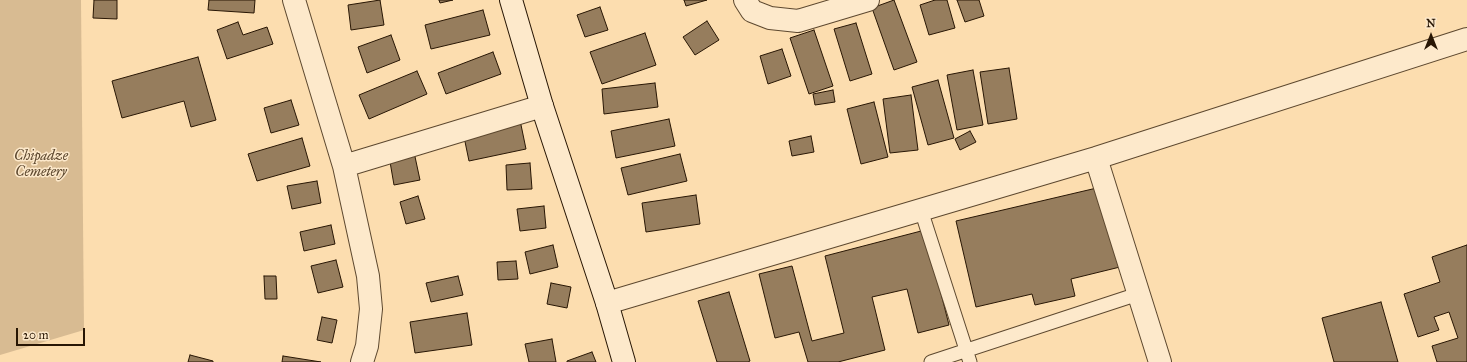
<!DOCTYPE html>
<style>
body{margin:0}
#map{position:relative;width:1467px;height:362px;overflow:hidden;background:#fcddaf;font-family:"IM FELL Great Primer",serif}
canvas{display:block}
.north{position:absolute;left:1411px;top:16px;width:40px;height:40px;-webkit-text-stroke:3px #fde9cb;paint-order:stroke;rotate:0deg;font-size:11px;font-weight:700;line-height:16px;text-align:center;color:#281604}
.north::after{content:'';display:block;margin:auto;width:14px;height:18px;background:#281604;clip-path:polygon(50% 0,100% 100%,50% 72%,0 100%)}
.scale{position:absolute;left:16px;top:328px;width:69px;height:18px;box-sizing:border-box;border:2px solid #281604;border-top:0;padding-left:5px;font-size:12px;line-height:14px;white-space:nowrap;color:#281604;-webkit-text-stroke:3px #fde9cb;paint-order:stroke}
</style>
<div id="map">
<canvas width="1467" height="362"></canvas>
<div class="north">N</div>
<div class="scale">20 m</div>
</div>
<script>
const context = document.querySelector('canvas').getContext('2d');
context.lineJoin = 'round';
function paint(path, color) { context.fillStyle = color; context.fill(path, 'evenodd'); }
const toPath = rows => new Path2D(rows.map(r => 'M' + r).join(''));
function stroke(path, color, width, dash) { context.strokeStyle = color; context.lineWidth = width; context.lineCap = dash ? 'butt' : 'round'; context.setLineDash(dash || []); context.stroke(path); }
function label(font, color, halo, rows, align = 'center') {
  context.font = font + ' "IM FELL Great Primer",serif'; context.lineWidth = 3; context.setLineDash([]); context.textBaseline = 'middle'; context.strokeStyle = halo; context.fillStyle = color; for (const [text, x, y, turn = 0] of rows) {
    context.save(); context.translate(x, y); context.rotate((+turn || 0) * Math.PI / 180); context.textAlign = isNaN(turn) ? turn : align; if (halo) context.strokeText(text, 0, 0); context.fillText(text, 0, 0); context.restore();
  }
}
const green = toPath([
 [0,0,81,0,84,330,0,355]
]);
const building = toPath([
 [94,0,117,0,117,19,93,18,94,0],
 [209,0,255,0,254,13,208,10,209,0],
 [380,0,384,25,351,30,348,5,380,0],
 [439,0,453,0,440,3,439,0],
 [684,0,707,0,686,6,684,0],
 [894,0,917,62,894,70,872,8,894,0],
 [935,0,947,0,955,28,929,35,920,5,935,0],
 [957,0,979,0,984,16,965,22,957,0],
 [600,7,608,30,585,37,577,15,600,7],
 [483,10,490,35,431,49,425,25,483,10],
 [707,21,719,40,695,55,683,37,707,21],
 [238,22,243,35,267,27,273,44,227,59,217,30,238,22],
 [856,23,872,74,850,81,834,29,856,23],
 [814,30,833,86,809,94,790,38,814,30],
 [645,33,656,65,602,84,590,52,645,33],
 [391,35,400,60,367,73,358,47,391,35],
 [782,49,791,76,768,84,760,56,782,49],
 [493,52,501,74,446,94,438,73,493,52],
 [198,57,216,120,191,127,184,101,122,118,112,81,198,57],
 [1009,68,1017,119,988,124,980,72,1009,68],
 [973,70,983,125,957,130,947,75,973,70],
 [417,71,427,94,369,119,359,95,417,71],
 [938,80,954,138,928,145,912,87,938,80],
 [655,83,658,107,604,114,602,89,655,83],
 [833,90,835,102,815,105,813,94,833,90],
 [911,95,918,150,890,153,883,99,911,95],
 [291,100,299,125,271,133,264,108,291,100],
 [874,102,888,157,861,164,847,109,874,102],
 [669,119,675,146,616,158,611,131,669,119],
 [520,120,526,149,469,161,463,132,520,120],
 [970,131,976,142,960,150,955,139,970,131],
 [811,136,814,152,792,156,789,141,811,136],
 [302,138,310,166,257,181,248,154,302,138],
 [414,152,420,180,394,185,389,156,414,152],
 [680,154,687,181,628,195,621,168,680,154],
 [530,163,532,189,507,190,506,165,530,163],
 [317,181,321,203,292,209,287,186,317,181],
 [1101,187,1120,267,1071,279,1075,296,1035,305,1032,294,976,307,956,221,1101,187],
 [696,195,700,224,646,232,642,203,696,195],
 [418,196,425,219,406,224,400,202,418,196],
 [544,206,546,228,520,231,517,209,544,206],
 [331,225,335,244,304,251,300,232,331,225],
 [925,230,949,325,918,333,907,289,872,297,885,350,838,362,808,362,799,332,775,338,759,274,792,266,812,341,844,333,825,256,925,230],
 [553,245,558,267,530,274,525,252,553,245],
 [1467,245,1467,362,1437,362,1432,346,1458,338,1449,312,1434,317,1439,330,1418,337,1404,294,1440,282,1432,257,1467,245],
 [336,260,343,287,318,293,311,266,336,260],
 [516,261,518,279,498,280,497,262,516,261],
 [264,276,276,276,277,299,265,299,264,276],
 [458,276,463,295,431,302,426,283,458,276],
 [551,283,571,287,567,308,547,304,551,283],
 [729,292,750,361,748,362,717,362,698,301,729,292],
 [1381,302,1398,362,1334,362,1322,318,1381,302],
 [467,313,472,345,415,353,410,322,467,313],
 [322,317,337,320,332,343,317,340,322,317],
 [552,339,556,362,529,362,525,344,552,339],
 [592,352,596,362,567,362,567,361,592,352],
 [190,355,213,361,213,362,188,362,190,355],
 [283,356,321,362,282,362,283,356]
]);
const lane = toPath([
 [921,210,970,362],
 [931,362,1138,294]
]);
const street = toPath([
 [294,0,344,166,368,276,371,309,367,346,362,362],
 [745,0,752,11,770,18,798,21,868,0],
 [1096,158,1160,362],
 [344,166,542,106],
 [607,303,1096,158,1467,39]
]);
const secondary = toPath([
 [511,0,542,106,607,303,624,362]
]);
const parkNames = [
 ["Chipadze",41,157],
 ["Cemetery",41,173]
];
paint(green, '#d8bb92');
paint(building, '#967d5d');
stroke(building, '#281604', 1);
stroke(lane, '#5d482f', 15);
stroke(street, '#5d482f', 24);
stroke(secondary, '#281604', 24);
stroke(lane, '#fde9cb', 13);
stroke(street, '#fde9cb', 22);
stroke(secondary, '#fde9cb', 22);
label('italic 14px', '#5d482f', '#fde9cb', parkNames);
</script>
